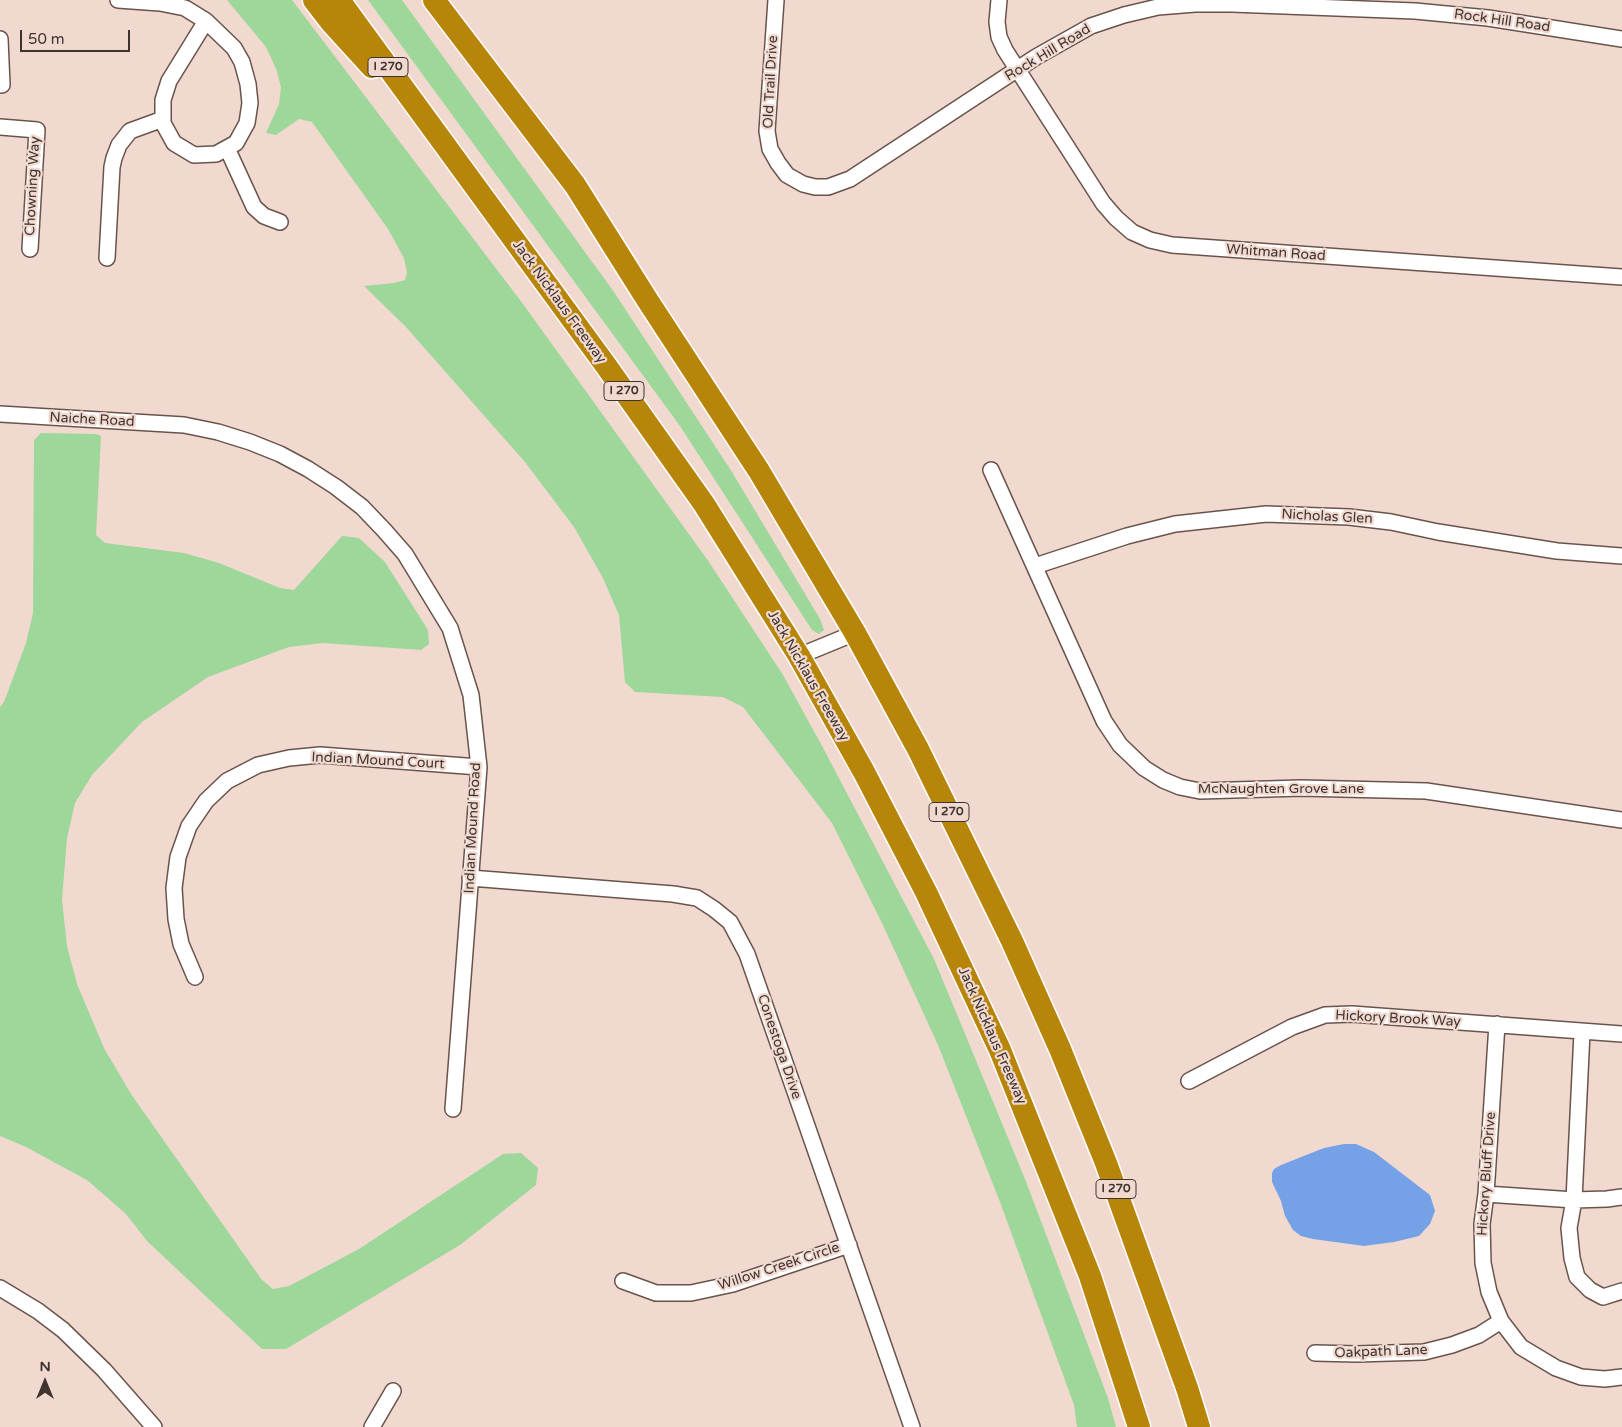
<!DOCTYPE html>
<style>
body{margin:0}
#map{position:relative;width:1622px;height:1427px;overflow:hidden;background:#f2d9cf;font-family:"Varela Round",sans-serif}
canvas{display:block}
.north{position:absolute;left:20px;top:1357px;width:50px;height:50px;-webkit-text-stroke:4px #f2d9cf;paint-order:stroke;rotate:0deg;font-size:14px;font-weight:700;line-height:20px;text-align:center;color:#3d3430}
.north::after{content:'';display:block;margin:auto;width:18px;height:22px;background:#3d3430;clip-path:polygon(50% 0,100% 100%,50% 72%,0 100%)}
.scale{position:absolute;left:20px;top:30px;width:110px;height:22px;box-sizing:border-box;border:2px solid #3d3430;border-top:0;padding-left:6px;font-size:15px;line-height:18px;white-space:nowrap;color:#3d3430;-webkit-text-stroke:4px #f2d9cf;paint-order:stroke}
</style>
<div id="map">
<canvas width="1622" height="1427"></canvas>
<div class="north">N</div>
<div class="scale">50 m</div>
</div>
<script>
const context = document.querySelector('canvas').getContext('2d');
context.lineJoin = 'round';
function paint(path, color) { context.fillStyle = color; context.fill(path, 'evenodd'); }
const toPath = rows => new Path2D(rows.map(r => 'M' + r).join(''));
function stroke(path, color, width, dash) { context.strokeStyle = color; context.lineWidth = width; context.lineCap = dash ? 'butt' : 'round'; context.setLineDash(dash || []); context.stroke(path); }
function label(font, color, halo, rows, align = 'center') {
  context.font = font + ' "Varela Round",sans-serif'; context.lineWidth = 4.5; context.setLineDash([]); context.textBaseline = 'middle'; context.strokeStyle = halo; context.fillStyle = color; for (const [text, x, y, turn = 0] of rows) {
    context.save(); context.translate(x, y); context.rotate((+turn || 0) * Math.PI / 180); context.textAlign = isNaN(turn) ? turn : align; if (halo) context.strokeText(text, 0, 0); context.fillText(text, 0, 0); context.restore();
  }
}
const green = toPath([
 [227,0,292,0,523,304,709,562,783,675,821,744,934,959,1025,1179,1108,1398,1116,1427,1077,1427,1074,1405,1000,1202,938,1045,882,923,832,823,743,707,723,697,635,692,625,682,619,615,603,578,574,527,525,462,405,326,364,286,394,283,405,280,407,273,404,258,388,229,312,122,299,119,276,135,266,133,279,104,281,88,277,71,266,47],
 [368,0,402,0,614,292,732,472,820,619,824,630,819,634,812,630,680,426],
 [41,433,96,434,101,436,96,535,105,543,184,553,219,563,280,588,294,590,342,536,359,538,385,562,428,630,429,644,421,650,323,643,289,647,208,677,142,722,92,775,75,803,67,838,62,900,67,946,77,984,104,1048,131,1094,262,1280,273,1289,289,1286,359,1249,503,1154,521,1153,538,1168,536,1185,460,1245,286,1349,262,1349,147,1241,126,1214,87,1180,26,1147,0,1136,0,707,4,702,26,643,33,613,34,440]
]);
const water = toPath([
 [1344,1144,1356,1144,1374,1152,1430,1195,1435,1211,1430,1224,1419,1236,1394,1242,1364,1246,1313,1239,1301,1236,1293,1230,1285,1216,1281,1201,1272,1182,1272,1173,1274,1169,1281,1165,1324,1148]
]);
const minor = toPath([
 [118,0,160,3,185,8,206,21],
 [776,0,767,131,770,149,778,163,787,175,803,184,815,187,828,187,850,179,1036,57,1091,26,1124,15,1158,7,1195,4,1232,4,1415,11,1488,18,1622,39],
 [999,0,997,22,999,37,1005,50,1103,203,1116,218,1132,232,1150,240,1172,245,1622,277],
 [206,21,234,48,242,62,248,84,250,103,247,123,236,143,216,154,194,155,174,143,163,123,163,100,169,81,206,21],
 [0,39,2,85],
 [0,127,37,130,30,249],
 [227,148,254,207,264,216,280,222],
 [107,258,112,167,114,158,119,145,130,131,163,119],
 [0,414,184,425,218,432,250,442,280,454,308,469,336,487,362,507,384,530,405,554,450,628,471,695,479,767,453,1109],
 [991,470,1104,721,1120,745,1144,768,1163,780,1180,787,1200,791,1301,788,1426,791,1622,820],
 [1035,566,1127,536,1175,524,1266,514,1349,517,1391,522,1438,532,1557,551,1622,556],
 [799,656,855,633],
 [470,878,673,894,697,898,714,909,730,922,747,954,912,1427],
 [195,977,181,944,176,919,174,888,178,857,189,826,206,801,227,781,258,765,289,758,320,755,479,767],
 [1497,1024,1486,1194,1482,1224,1483,1263,1489,1292,1501,1321,1521,1347,1556,1368,1581,1377,1605,1379,1622,1377],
 [1582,1032,1574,1200,1569,1228,1572,1258,1577,1277,1590,1290,1603,1297,1622,1291],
 [1189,1081,1292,1027,1325,1015,1352,1014,1622,1034],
 [1486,1194,1574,1200,1607,1199,1622,1197],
 [623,1281,656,1293,691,1293,733,1284,849,1245],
 [0,1288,38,1311,63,1330,104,1370,154,1427],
 [1315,1353,1357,1354,1424,1352,1452,1345,1479,1335,1501,1321],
 [372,1427,393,1391]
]);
const highway = toPath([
 [314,0,331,22,372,67],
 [339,0,607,367,704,504,799,656,864,772,926,892,1000,1050,1090,1276,1139,1427],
 [434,0,575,185,648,301,759,471,855,633,918,749,1012,941,1060,1049,1106,1163,1187,1388,1199,1427]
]);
const shields = [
 [388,67,40],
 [624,391,40],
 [949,812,40],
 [1116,1189,40]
];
const shieldNames = [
 ["I 270",388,67],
 ["I 270",624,391],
 ["I 270",949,812],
 ["I 270",1116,1189]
];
const streetNames = [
 ["Rock Hill Road",1502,21,8],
 ["Rock Hill Road",1048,53,-31],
 ["Old Trail Drive",771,82,-87],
 ["Chowning Way",33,186,-87],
 ["Whitman Road",1276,253,4],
 ["Jack Nicklaus Freeway",559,302,54],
 ["Naiche Road",92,420,3],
 ["Nicholas Glen",1327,517,3],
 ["Jack Nicklaus Freeway",808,676,60],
 ["Indian Mound Court",378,761,3],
 ["McNaughten Grove Lane",1281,789],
 ["Indian Mound Road",473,828,-87],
 ["Hickory Brook Way",1398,1019,3],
 ["Jack Nicklaus Freeway",992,1036,66],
 ["Conestoga Drive",779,1047,71],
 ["Hickory Bluff Drive",1487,1174,-86],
 ["Willow Creek Circle",779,1267,-18],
 ["Oakpath Lane",1381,1352,-2]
];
paint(green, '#9dd79a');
paint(water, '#75a1e6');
stroke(minor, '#69544b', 18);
stroke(highway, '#fff', 25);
stroke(minor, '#fff', 15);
stroke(highway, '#b7850a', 22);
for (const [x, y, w] of shields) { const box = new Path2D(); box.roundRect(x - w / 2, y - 9.5, w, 19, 4); context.fillStyle = '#f2d9cf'; context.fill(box); stroke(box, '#3d3430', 1); }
label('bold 12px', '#3d3430', null, shieldNames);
label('14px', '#3d3430', '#f2d9cf', streetNames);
</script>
